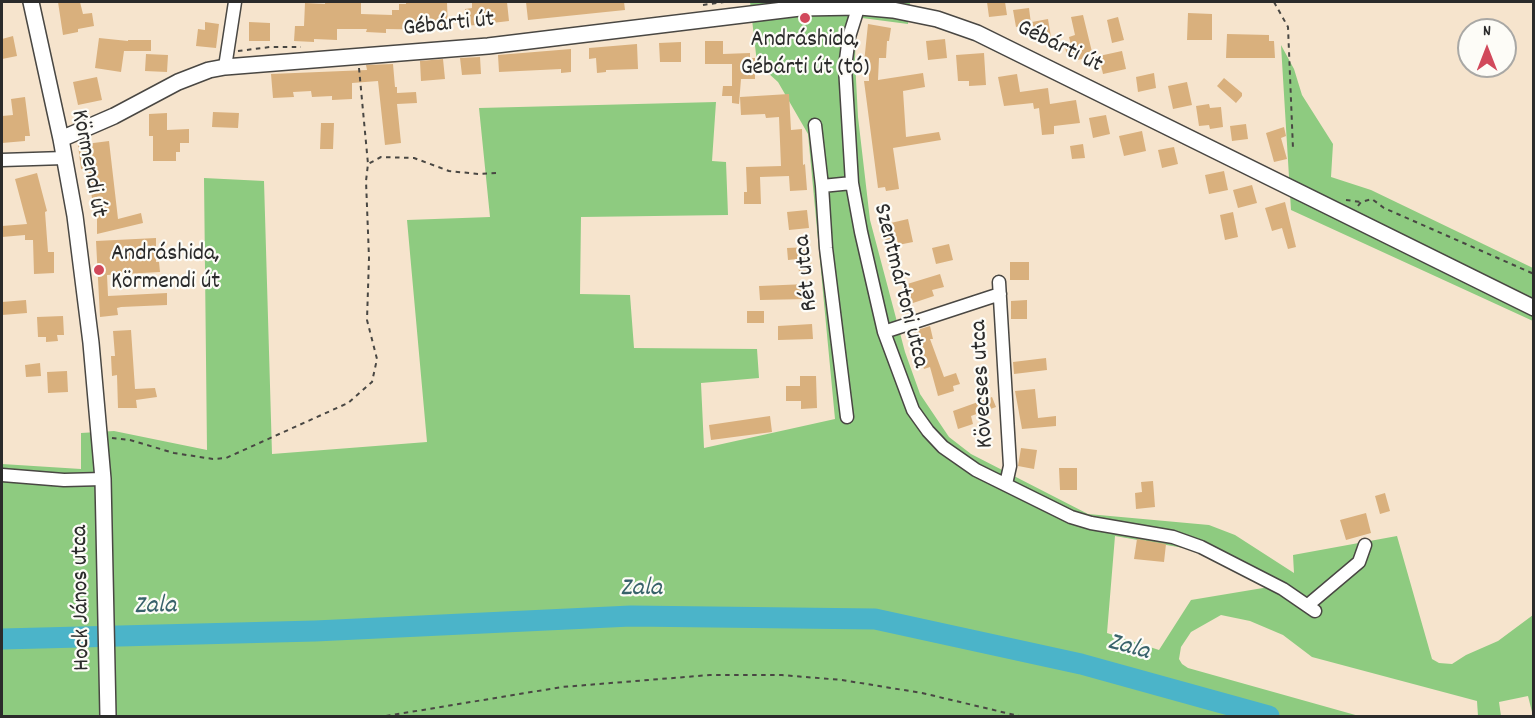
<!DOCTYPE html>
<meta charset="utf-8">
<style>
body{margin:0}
#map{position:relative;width:1535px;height:718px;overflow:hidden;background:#f6e4cd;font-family:Dekko,sans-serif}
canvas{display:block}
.frame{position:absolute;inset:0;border:3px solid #2b2b2b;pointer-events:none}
.north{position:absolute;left:1457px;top:18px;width:60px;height:60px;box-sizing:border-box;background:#fdfcf7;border:2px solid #a9a8a5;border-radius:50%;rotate:0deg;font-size:16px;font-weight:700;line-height:24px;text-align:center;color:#2b2b2b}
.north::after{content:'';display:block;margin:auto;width:21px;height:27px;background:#d1495b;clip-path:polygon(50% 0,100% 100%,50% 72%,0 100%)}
</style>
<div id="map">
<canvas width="1535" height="718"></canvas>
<div class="frame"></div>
<div class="north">N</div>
</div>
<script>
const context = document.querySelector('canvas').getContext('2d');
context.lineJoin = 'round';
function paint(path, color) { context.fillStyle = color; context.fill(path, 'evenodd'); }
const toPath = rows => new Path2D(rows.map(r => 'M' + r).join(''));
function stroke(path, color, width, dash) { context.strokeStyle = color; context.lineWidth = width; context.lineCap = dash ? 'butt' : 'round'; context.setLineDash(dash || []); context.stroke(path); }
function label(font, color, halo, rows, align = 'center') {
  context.font = font + ' Dekko,sans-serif'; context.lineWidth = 4.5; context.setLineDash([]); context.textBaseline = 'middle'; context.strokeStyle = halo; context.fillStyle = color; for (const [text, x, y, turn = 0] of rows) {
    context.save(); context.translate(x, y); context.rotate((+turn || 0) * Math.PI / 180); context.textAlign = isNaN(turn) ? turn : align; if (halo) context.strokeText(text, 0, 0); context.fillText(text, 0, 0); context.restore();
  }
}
const green = toPath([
 [750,2,910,2,908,24,862,18,856,31,855,60,858,117,870,220,905,352,920,394,949,437,971,454,1088,514,1209,525,1235,535,1294,573,1293,555,1397,536,1432,659,1439,663,1452,664,1466,655,1498,641,1533,615,1533,716,1528,696,1499,702,1501,716,1478,716,1477,701,1312,657,1283,635,1250,621,1221,615,1191,632,1181,647,1179,659,1182,664,1188,668,1359,716,2,716,2,464,81,469,81,433,114,431,207,450,204,178,264,181,272,454,427,442,407,220,490,217,479,108,716,102,712,161,726,162,728,215,581,217,580,294,630,295,634,348,757,349,759,378,701,383,704,448,835,419,808,134,778,82,757,63],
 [1115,536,1201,551,1269,587,1191,600,1159,650,1107,633],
 [1281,45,1294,69,1302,95,1333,144,1331,177,1371,190,1533,268,1533,321,1291,210]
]);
const river = toPath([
 [2,639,315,631,631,616,875,619,1081,664,1269,716]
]);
const building = toPath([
 [58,2,80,2,83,14,92,13,94,26,78,29,78,32,63,35],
 [325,2,361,2,361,14,392,15,392,10,399,10,399,4,406,4,406,2,447,2,448,30,386,29,386,33,366,32,367,29,337,29,337,40,314,39,314,42,294,41,295,26,304,26,305,3,325,4],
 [472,2,507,2,509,21,467,26,465,9,472,8],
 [526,2,624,2,625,10,528,20],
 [987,2,1005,2,1007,15,989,17],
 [1029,8,1031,24,1016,27,1013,10],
 [1188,13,1212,14,1212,40,1187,40],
 [1083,15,1093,56,1074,61,1072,55,1067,56,1065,47,1071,45,1069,37,1075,35,1071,17],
 [1118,17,1124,40,1112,43,1107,20],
 [1048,19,1051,37,1036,39,1032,22],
 [205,22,219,24,216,48,196,46,198,29,205,30],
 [249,22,270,23,270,41,249,41],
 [868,24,891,28,889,41,887,41,886,58,879,58,878,80,923,73,925,87,903,91,906,137,939,132,941,140,893,148,899,189,886,191,885,187,878,188,864,81,869,81,869,63,864,63],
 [1227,34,1269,35,1269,41,1274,41,1275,58,1226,58],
 [13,36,17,56,2,59,2,39],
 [99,38,128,41,128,40,151,40,151,51,124,51,121,72,95,68],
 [945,39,947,58,928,60,926,41],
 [705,41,723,41,723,54,750,53,750,58,755,58,755,79,741,79,739,104,732,103,732,96,722,96,723,86,732,86,732,64,705,64],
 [681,42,681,62,660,62,659,43],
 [637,44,638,69,606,70,606,72,597,73,596,58,589,59,589,48],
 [571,49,571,72,561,73,561,69,499,72,498,55],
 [1122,51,1126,69,1103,74,1099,56],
 [984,53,986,85,969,86,969,81,958,81,956,55],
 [146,54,168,55,167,72,145,71],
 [480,57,481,74,462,75,460,58],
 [443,59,445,79,421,81,420,61],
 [393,64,395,87,397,87,397,93,416,92,417,103,397,104,401,143,385,145,378,81,352,83,352,99,332,100,332,96,312,97,311,91,293,92,294,97,273,98,271,74,367,70,366,65],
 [1154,73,1156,88,1138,92,1136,77],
 [1017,74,1020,92,1048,88,1050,104,1076,100,1080,123,1054,126,1054,134,1042,135,1039,108,1034,109,1033,103,1004,106,998,77],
 [97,77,102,100,78,105,73,82],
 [1224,78,1242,93,1242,96,1236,103,1217,86],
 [1187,82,1192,105,1173,109,1168,86],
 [789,94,791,130,802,129,803,165,805,164,807,190,790,191,789,176,760,177,761,204,744,204,744,192,747,192,746,167,781,166,779,117,766,118,765,114,741,115,740,97],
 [25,97,30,136,25,136,25,141,2,143,2,116,13,115,11,99],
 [1209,104,1210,108,1221,107,1223,127,1210,129,1209,125,1199,126,1196,106],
 [213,112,239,113,238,128,212,127],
 [167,113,167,130,189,129,189,143,180,143,180,152,176,152,176,161,153,161,153,136,149,136,149,114],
 [1106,115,1110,134,1093,138,1089,118],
 [321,123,334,123,333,149,320,149],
 [1246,124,1248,139,1232,141,1230,126],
 [1284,127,1286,136,1281,138,1287,159,1274,162,1266,133],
 [1142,131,1146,151,1124,156,1119,136],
 [109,141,118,219,141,213,143,223,97,234,97,214,94,214,88,168,81,169,78,145],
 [1083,144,1085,158,1072,159,1070,146],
 [1174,147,1178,164,1162,168,1158,150],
 [1224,171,1228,190,1209,194,1205,175],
 [37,173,47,211,45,212,48,252,54,252,54,273,34,274,33,240,25,240,25,235,2,237,2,226,27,224,15,179],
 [1252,185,1257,203,1238,208,1233,190],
 [1285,202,1296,247,1288,249,1282,228,1272,231,1265,208],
 [807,210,809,228,789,230,787,212],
 [1233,212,1238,237,1225,240,1220,215],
 [908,219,913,242,898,245,897,238,886,241,882,225],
 [156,238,156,262,159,262,160,272,107,275,108,296,167,293,167,305,121,307,117,308,118,315,100,317,96,241],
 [949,244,953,260,936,264,932,248],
 [810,247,812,272,799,273,798,259,788,260,787,248],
 [1010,262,1029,262,1029,280,1010,280],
 [940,274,944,287,932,290,934,296,910,304,904,285],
 [807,284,808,299,760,300,759,286],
 [26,300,27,313,2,315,2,302],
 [1027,300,1027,319,1011,319,1011,301],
 [747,311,764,311,764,323,747,323],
 [63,316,64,335,57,335,58,341,46,342,46,337,38,337,37,317],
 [812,324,813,339,778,340,778,326],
 [930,326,933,339,930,339,944,377,956,373,960,384,953,386,954,391,938,396,930,367,924,369,918,352,920,352,914,331],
 [131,330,135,389,155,388,157,397,136,400,137,408,118,408,117,375,112,376,111,356,115,356,113,331],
 [1046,358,1047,370,1014,374,1013,362],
 [40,363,41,376,26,377,25,365],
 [67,371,68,392,48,393,47,372],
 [800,376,816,376,817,408,801,409,801,401,786,401,786,386,800,386],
 [1035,389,1038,418,1056,416,1056,426,1022,429,1015,391],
 [992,397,996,407,971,416,973,424,958,429,953,411],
 [770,416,772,432,711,440,709,425],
 [1021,448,1037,450,1034,469,1018,466],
 [1059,468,1077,468,1077,490,1060,490],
 [1153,481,1155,507,1136,509,1135,493,1142,492,1141,482],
 [1385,493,1390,511,1380,514,1375,496],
 [1366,513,1371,533,1346,540,1340,520],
 [1137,539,1166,544,1164,562,1134,559]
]);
const path = toPath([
 [1274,2,1288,27,1293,149],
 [703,5,724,2],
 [238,51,270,47,301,47],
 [359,68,368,164],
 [1346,200,1361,202],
 [1358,206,1361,202,1372,199,1384,208,1534,274],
 [112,438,130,440,174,453,213,459,226,458,348,403,372,382,377,359,367,320,369,258,366,181,368,164,381,157,414,158,449,171,478,174,497,173],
 [386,716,562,687,710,675,782,675,842,680,922,693,1019,716]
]);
const minor = toPath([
 [860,2,849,37,845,67,852,183,861,232,884,332,913,410,928,431,943,447,976,470,1071,517,1091,523,1173,537,1201,547,1283,589,1315,611],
 [225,67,235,2],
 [815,125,822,186,826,248,847,417],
 [2,160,64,158],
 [822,186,852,183],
 [999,282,1010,466,1006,484],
 [884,332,1000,294],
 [2,475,64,480,103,479],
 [1308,605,1359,562,1365,545]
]);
const major = toPath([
 [31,2,61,139,75,216,91,343,103,479,108,716],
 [61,139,114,116,178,82,209,70,225,67,488,46,800,8,860,7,893,10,937,19,977,33,1534,308]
]);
const markers = [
 [805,18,6,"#d1495b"],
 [99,270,6,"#d1495b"]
];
const streetNames = [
 ["Gébárti út",449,26,-6],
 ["Gébárti út",1059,48,26],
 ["Körmendi út",87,164,79],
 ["Rét utca",808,273,-96],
 ["Szentmártoni utca",899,286,76],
 ["Kövecses utca",984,384,-93],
 ["Hock János utca",83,598,-91]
];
const poiNames = [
 ["Andráshida,",805,42],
 ["Gébárti út (tó)",805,70],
 ["Andráshida,",111,256,"left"],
 ["Körmendi út",111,284,"left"]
];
const waterNames = [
 ["Zala",641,590],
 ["Zala",155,608,-1],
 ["Zala",1128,649,16]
];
paint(green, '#8ecb80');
stroke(river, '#4bb4c9', 21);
paint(building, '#d9b07d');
stroke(minor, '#494743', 15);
stroke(major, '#494743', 18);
stroke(path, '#494743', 2, [4.5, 4.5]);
stroke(minor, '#fff', 12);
stroke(major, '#fff', 15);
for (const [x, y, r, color] of markers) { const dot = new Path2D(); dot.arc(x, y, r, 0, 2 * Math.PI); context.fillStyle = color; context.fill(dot); stroke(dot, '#fdfcf7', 2); }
label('24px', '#2b2b2b', '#fdfcf7', streetNames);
label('24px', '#2b2b2b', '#fdfcf7', poiNames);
label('italic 26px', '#38626a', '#fdfcf7', waterNames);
</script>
